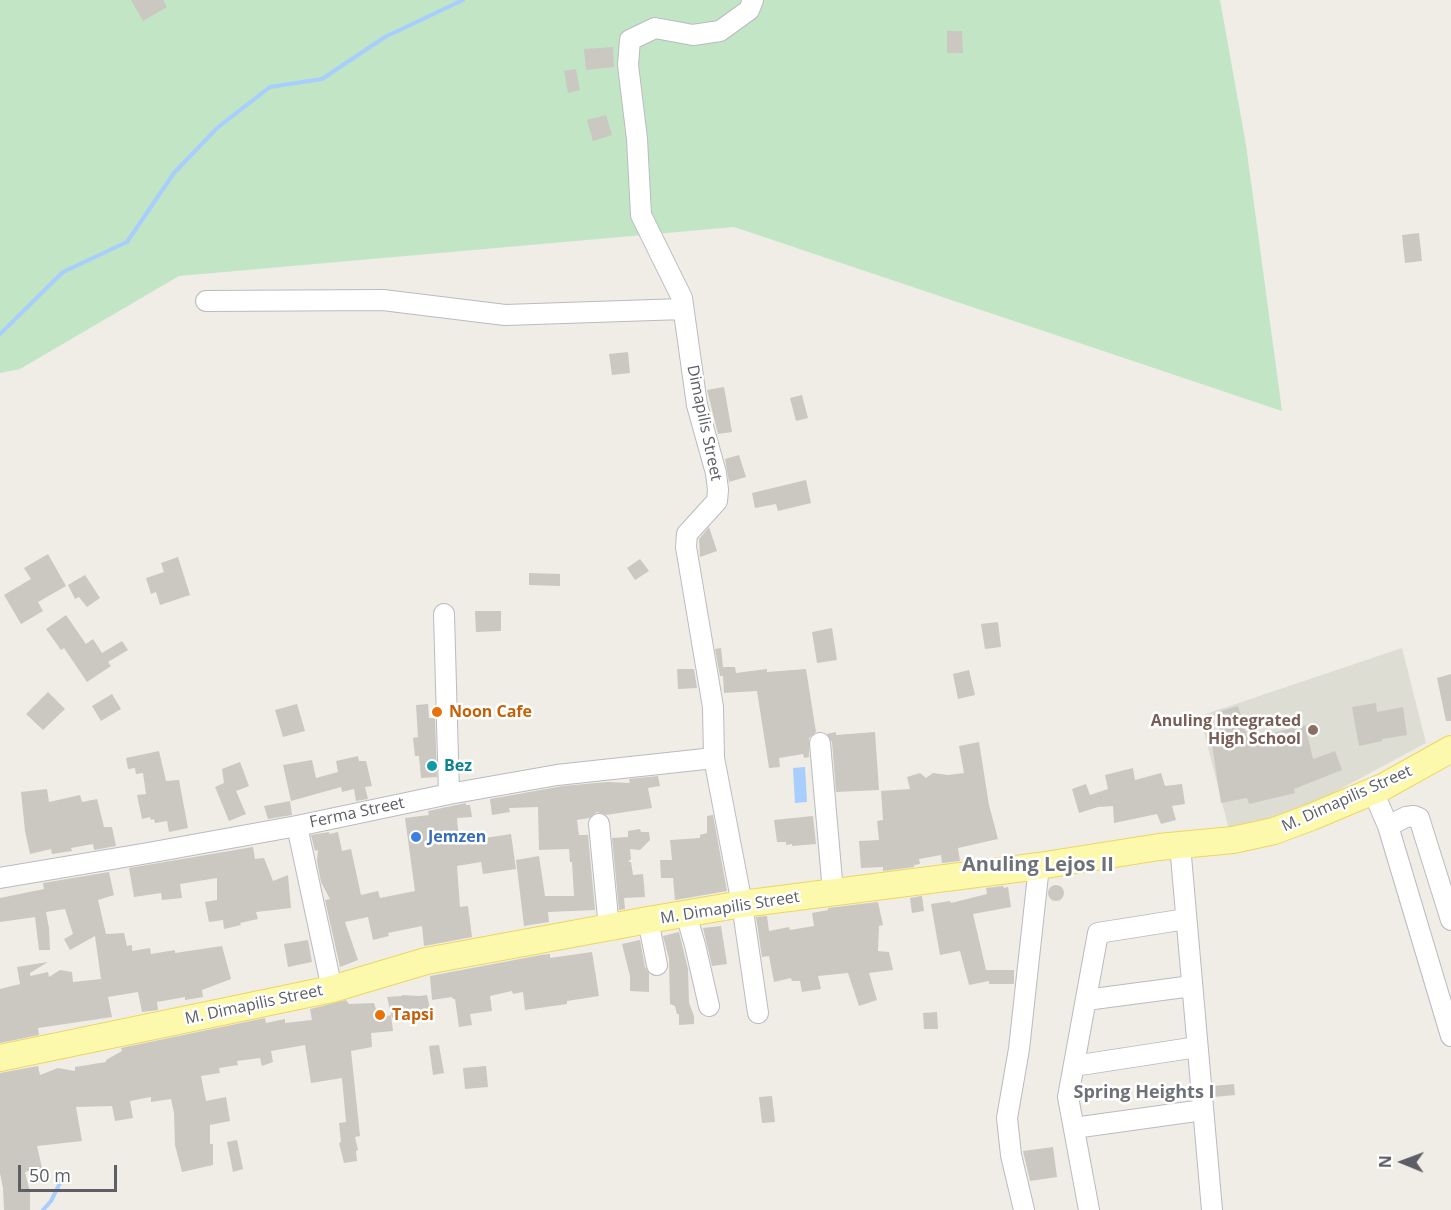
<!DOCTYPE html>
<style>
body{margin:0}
#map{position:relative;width:1451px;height:1210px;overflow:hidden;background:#efede5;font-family:"Open Sans",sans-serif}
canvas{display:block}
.north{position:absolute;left:1373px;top:1132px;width:60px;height:60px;-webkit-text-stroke:4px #fff;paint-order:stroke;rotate:271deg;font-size:16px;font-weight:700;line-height:24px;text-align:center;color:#5d5f65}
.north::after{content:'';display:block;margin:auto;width:21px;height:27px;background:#5d5f65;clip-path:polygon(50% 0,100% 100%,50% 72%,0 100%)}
.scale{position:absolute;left:18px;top:1165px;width:99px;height:27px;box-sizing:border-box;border:3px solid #5d5f65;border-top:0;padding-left:8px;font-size:18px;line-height:21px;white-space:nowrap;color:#5d5f65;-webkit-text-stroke:4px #fff;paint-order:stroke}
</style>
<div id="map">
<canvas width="1451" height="1210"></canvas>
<div class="north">N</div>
<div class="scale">50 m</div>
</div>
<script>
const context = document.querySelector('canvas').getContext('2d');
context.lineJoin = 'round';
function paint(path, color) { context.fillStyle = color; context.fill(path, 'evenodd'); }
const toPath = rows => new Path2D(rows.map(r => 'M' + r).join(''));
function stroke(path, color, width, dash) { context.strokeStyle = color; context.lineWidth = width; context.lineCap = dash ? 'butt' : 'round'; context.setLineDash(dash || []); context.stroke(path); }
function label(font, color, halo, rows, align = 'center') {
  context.font = font + ' "Open Sans",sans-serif'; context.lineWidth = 5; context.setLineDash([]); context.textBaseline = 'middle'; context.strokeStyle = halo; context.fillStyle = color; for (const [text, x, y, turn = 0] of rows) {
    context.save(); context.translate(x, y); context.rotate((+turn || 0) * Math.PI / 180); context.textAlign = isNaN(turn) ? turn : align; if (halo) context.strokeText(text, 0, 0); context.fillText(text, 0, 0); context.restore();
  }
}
const education = toPath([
 [1402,648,1426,743,1305,808,1229,830,1200,716]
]);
const green = toPath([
 [0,0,1220,0,1246,145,1282,411,734,227,179,276,20,369,0,373]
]);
const water = toPath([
 [805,767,807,802,795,803,793,768]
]);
const stream = toPath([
 [0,334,63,272,127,242,174,173,217,128,270,87,322,79,385,37,463,0],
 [43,1210,51,1201,64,1175]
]);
const building = toPath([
 [131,0,163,0,167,7,143,21],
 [947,31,962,31,963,53,947,53],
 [613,47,614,67,586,70,584,49],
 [576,69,580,90,568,93,564,71],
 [606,115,612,135,593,141,587,120],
 [1419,233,1422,261,1405,263,1402,235],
 [628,352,630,373,612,375,609,354],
 [724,387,732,432,718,434,707,390],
 [802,395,808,418,796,421,790,398],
 [739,455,746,477,729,482,725,459],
 [806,480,811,503,778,511,776,504,755,508,752,493],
 [709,527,717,551,700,557,699,539],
 [48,554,66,586,38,602,43,611,21,624,4,595,31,579,24,568],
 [178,557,190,595,160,605,156,592,151,594,146,578,164,572,161,563],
 [640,559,649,571,635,580,627,568],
 [529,573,560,574,560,586,529,585],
 [85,575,100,598,87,607,79,597,75,599,68,585],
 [475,611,501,611,501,631,476,632],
 [66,615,86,644,93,639,102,653,122,641,128,650,108,662,111,666,87,682,64,648,61,650,46,629],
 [998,622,1001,647,985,649,981,624],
 [832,628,837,660,817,663,812,632],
 [721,648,723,667,735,667,736,673,767,669,767,672,806,669,816,732,809,738,809,757,804,758,803,754,779,758,780,767,769,768,757,691,724,693,723,676,720,676,715,649],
 [677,669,694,669,697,688,678,689],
 [969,670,975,695,958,699,953,674],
 [1451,674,1451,721,1446,721,1437,678],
 [48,692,65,709,43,730,26,714],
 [112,694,121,709,101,721,92,706],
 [1376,703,1377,712,1403,707,1407,735,1382,739,1382,741,1359,746,1352,707],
 [297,704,305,731,283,737,275,710],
 [428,704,429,718,435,718,437,777,421,778,419,756,415,756,413,738,418,737,416,705],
 [1238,706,1248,739,1305,725,1313,759,1335,751,1342,770,1294,789,1295,793,1249,804,1247,798,1221,803,1212,745,1223,743,1214,713],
 [836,732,836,735,875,732,879,790,836,792,832,742,827,734],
 [979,742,989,805,998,839,958,848,960,861,942,863,941,855,919,859,920,864,914,865,914,867,883,871,883,867,861,868,859,841,879,840,877,821,883,820,881,791,910,789,907,777,920,773,926,778,933,773,948,775,964,773,959,746],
 [159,751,166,781,179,780,188,828,169,832,167,821,155,823,154,819,151,820,150,817,142,819,137,795,146,794,143,773,136,774,135,768,128,769,126,758],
 [358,756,359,761,366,761,372,786,365,787,368,799,356,801,354,789,342,792,341,787,291,801,283,765,312,760,316,778,338,772,336,761],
 [240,762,249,786,236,791,246,814,229,821,215,787,224,783,222,769],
 [1133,768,1135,780,1161,773,1165,786,1182,784,1185,804,1172,806,1176,820,1161,824,1157,814,1114,823,1113,806,1098,807,1079,813,1072,789,1086,784,1090,795,1108,789,1105,775],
 [658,776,660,786,648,788,652,808,606,815,597,812,589,818,577,820,579,835,588,835,595,910,548,912,549,922,524,926,516,860,539,856,545,896,574,896,572,862,570,862,569,849,539,850,538,807,509,808,510,812,492,815,490,799,563,786,607,782,630,783,629,779],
 [47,789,49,802,80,795,82,802,97,799,104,827,112,827,116,846,94,850,93,844,71,848,72,851,52,854,51,849,30,854,25,831,21,792],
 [290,801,292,815,268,819,264,806],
 [466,803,466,805,470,805,472,817,457,818,459,842,511,834,516,869,483,874,481,862,457,866,460,907,468,906,472,937,424,946,422,926,388,933,389,936,373,940,368,917,345,922,358,960,340,967,325,900,330,899,321,882,317,861,318,850,315,851,311,835,329,832,329,834,338,832,342,851,351,849,361,895,378,891,380,898,415,891,405,818,429,815,428,811],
 [713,815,727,891,675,900,673,878,661,878,660,860,672,860,670,840,700,838,700,835,707,833,707,816],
 [813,816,816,844,792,846,792,844,786,845,786,842,777,842,774,820],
 [640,829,641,832,649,832,650,840,640,850,630,849,631,859,628,862,631,862,633,875,643,874,645,897,624,898,625,909,619,910,612,838,628,837,628,831],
 [253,847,255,859,264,858,273,881,288,875,291,908,256,912,258,919,240,923,241,925,224,929,223,920,209,922,205,902,217,900,217,878,180,884,182,898,162,900,161,893,134,897,129,868],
 [109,872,114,895,98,900,106,934,124,933,127,946,132,945,132,951,150,948,151,954,175,950,175,953,222,946,231,979,202,990,203,997,185,1000,185,997,157,1002,158,1010,142,1012,138,992,108,997,112,1017,38,1028,39,1035,0,1043,0,989,20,984,17,967,48,962,30,973,30,976,48,972,49,977,60,970,72,972,73,982,101,979,95,936,70,950,64,939,73,934,65,909,46,912,49,928,50,950,39,950,35,917,0,922,0,898,44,889,43,883],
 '1048 893a8 8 0 1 1 16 0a8 8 0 1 1-16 0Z',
 [1003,886,1004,888,1008,887,1011,907,973,914,986,970,1014,970,1014,984,989,984,989,981,969,985,960,951,940,955,931,904,950,901,951,903,987,894,986,888],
 [922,896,924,911,912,913,910,898],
 [878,902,883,925,879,926,878,951,889,952,893,970,869,973,877,1000,859,1006,848,973,818,976,821,989,802,992,800,981,792,981,791,978,774,982,769,956,762,957,756,917,767,916,769,931,789,927,790,930,814,926,812,913,828,910,828,908],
 [721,926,727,964,712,966,703,928],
 [679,932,688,969,689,1003,694,1016,694,1024,679,1025,679,1014,677,1014,675,1006,670,1004,669,959,663,936],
 [308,940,312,962,288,967,284,944],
 [640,940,645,967,649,973,649,992,630,991,630,976,622,944],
 [592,952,599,996,567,1001,567,1004,525,1010,523,992,513,994,512,991,490,996,492,1011,470,1014,472,1025,459,1027,455,999,453,999,452,997,432,1000,430,976,541,955,550,954,550,958],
 [402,995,419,996,427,995,431,1013,392,1018,387,997,402,996],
 [346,1000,349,1004,374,1003,379,1018,391,1015,393,1031,371,1033,372,1047,351,1051,360,1136,355,1137,358,1150,356,1151,357,1161,344,1163,339,1143,341,1142,339,1123,346,1122,342,1078,311,1083,305,1045,271,1051,273,1062,262,1066,260,1058,237,1061,238,1065,219,1068,220,1073,201,1076,206,1101,226,1097,230,1121,210,1125,210,1144,213,1144,213,1165,182,1172,175,1145,174,1113,171,1099,151,1102,151,1097,130,1101,133,1118,115,1121,112,1106,76,1107,82,1141,37,1146,42,1168,25,1172,30,1192,30,1210,4,1210,3,1188,0,1173,0,1073,38,1066,40,1075,58,1068,75,1071,75,1067,106,1062,106,1060,122,1051,121,1048,265,1018,266,1023,285,1019,285,1023,312,1020,310,1009],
 [937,1012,938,1029,924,1029,923,1013],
 [439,1045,444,1073,433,1075,429,1046],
 [486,1066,488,1087,465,1089,463,1068],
 [1234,1084,1235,1095,1214,1097,1213,1086],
 [772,1096,775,1122,762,1123,759,1097],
 [237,1140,243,1169,233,1172,227,1142],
 [1053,1147,1057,1177,1030,1181,1023,1151]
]);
const minor = toPath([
 [753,0,749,10,720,31,693,35,655,28,630,40,628,65,637,139,641,215,682,298,697,405,716,473,718,490,717,501,687,534,686,547,713,707,714,758,742,904,758,1013],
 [206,301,383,300,505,315,683,309],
 [444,614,449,794],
 [820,743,833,892],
 [1373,791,1388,826,1451,1036],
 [599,824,609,928],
 [297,826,332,989],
 [1388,826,1406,817,1414,816,1419,818,1451,920],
 [1180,845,1212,1210],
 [0,878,148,853,297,826,449,794,557,775,714,758],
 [686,914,695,945,709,1006],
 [648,920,657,965],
 [1086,1000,1192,986],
 [1074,1066,1197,1047],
 [1074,1128,1203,1110],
 [1024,1210,1011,1155,1007,1118,1019,1049,1039,866],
 [1089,1210,1068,1097,1098,933,1186,919]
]);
const major = toPath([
 [0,1058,332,989,426,961,648,920,742,904,1039,866,1159,847,1233,840,1274,831,1309,818,1383,787,1451,749]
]);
const markers = [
 [437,712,6,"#e8710a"],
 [1313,730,6,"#8d6e63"],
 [432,766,6,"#0f9aa8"],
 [416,837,6,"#3f7fe0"],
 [380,1015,6,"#e8710a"]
];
const streetNames = [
 ["Dimapilis Street",704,423,78],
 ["M. Dimapilis Street",1347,799,-24],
 ["Ferma Street",357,813,-12],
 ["M. Dimapilis Street",730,908,-9],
 ["M. Dimapilis Street",254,1005,-12]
];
const foodNames = [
 ["Noon Cafe",449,712],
 ["Tapsi",392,1015]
];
const educationNames = [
 ["Anuling Integrated",1301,721],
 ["High School",1301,739]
];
const cultureNames = [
 ["Bez",444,766]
];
const shopNames = [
 ["Jemzen",428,837]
];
const neighbourhoodNames = [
 ["Spring Heights I",1144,1093]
];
const quarterNames = [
 ["Anuling Lejos II",1038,865]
];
paint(education, '#deddd3');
paint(green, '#c2e5c6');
paint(water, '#a7cefd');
stroke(stream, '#a7cefd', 4);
paint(building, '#cac8c1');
stroke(minor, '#babbc0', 22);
stroke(major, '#eed65f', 28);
stroke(minor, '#fff', 20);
stroke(major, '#fdf9ac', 26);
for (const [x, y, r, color] of markers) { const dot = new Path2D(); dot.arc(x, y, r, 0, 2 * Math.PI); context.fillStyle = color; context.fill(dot); stroke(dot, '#fff', 2); }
label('16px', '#5d5f65', '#fff', streetNames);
label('bold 16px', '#c56008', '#fff', foodNames, 'left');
label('bold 16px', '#785e54', '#fff', educationNames, 'right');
label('bold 16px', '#0d838f', '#fff', cultureNames, 'left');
label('bold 16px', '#366cbe', '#fff', shopNames, 'left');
label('bold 18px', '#6e7177', '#fff', neighbourhoodNames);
label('bold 20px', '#6e7177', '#fff', quarterNames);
</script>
